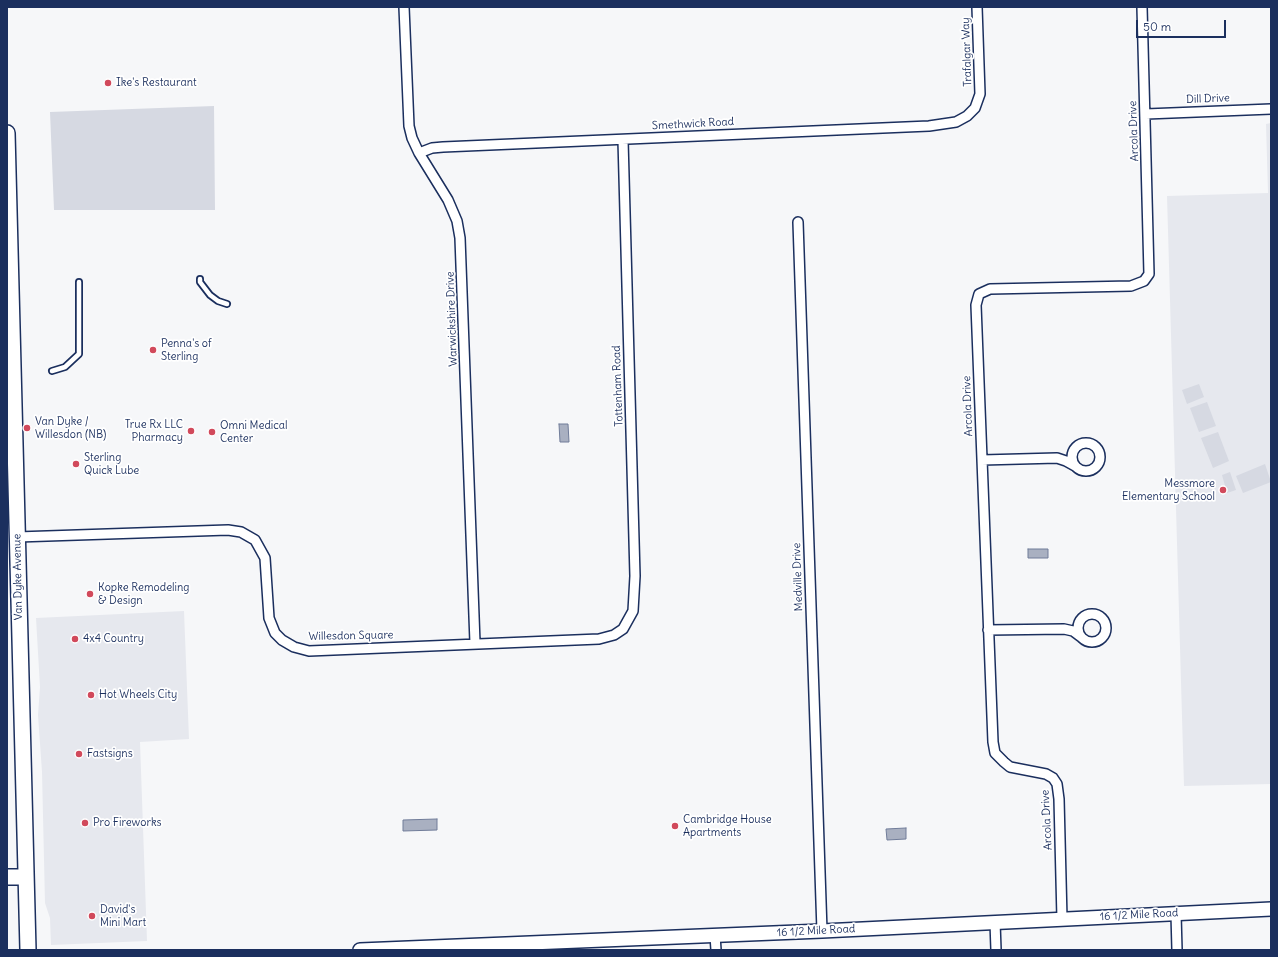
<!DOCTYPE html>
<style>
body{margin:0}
#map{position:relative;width:1278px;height:957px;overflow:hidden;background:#f6f7f9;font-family:Delius,sans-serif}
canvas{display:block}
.frame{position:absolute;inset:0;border:8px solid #1b2f5e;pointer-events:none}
.scale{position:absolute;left:1136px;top:20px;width:90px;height:18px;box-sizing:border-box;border:2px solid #1b2f5e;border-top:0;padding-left:5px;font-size:12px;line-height:14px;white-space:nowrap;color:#1b2f5e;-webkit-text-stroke:3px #fff;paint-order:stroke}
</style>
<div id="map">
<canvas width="1278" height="957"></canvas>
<div class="frame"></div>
<div class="scale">50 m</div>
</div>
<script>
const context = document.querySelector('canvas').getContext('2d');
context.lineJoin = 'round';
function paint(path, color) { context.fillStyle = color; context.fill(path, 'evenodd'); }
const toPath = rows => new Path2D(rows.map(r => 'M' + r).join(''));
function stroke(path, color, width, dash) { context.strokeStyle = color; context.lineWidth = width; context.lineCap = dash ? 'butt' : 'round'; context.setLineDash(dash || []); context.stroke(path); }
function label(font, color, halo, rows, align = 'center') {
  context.font = font + ' Delius,sans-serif'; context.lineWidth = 3.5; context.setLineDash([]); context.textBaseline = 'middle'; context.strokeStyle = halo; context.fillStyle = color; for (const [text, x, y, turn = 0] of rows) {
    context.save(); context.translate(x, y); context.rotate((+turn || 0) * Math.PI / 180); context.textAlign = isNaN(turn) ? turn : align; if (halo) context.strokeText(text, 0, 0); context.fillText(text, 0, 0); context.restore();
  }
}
const built = toPath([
 [1271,123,1271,784,1184,786,1167,196,1268,193,1266,124],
 [184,611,189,739,140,742,147,941,51,945,50,918,45,903,42,772,38,715,40,687,36,618]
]);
const green = toPath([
 [214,106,215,210,54,210,50,112],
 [1199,384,1204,397,1187,404,1182,390],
 [1207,402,1216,426,1199,432,1190,408],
 [1218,432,1229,461,1213,468,1201,438],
 [1265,464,1271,482,1243,493,1236,476],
 [1230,472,1236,490,1227,493,1222,475]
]);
const water = toPath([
 [559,424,568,424,569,442,560,442,559,424],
 [1028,549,1048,549,1048,558,1028,558,1028,549],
 [437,819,437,830,403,831,403,820,437,819],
 [906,828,906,839,887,840,886,829,906,828]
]);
const lane = toPath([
 [200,279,200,282,210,295,218,301,227,304],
 [52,371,65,367,79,354,79,282]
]);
const street = toPath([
 [404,7,409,126,412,138,419,153,448,200,457,221,460,238,475,643],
 [1146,114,1271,109],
 [419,153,432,148,443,147,929,126,956,122,967,116,975,108,980,94,977,7],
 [798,222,822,931],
 '1072 457a14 14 0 1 1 28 0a14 14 0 1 1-28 0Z',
 [982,460,1057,458,1066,461,1075,466],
 [17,537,228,530,241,532,255,540,265,558,269,618,275,633,282,640,294,647,309,651,599,639,614,635,623,629,633,611,635,576,623,140],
 '1078 628a14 14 0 1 1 28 0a14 14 0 1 1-28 0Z',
 [988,630,1064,629,1073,631,1081,637],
 [1176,914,1177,950],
 [1062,919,1059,799,1057,784,1053,778,1046,774,1010,767,1004,762,995,753,993,742,976,305,979,294,990,289,1131,286,1144,281,1149,274,1142,7],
 [995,922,996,950],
 [715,935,716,950]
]);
const secondary = toPath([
 [360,950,822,931,1271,909]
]);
const primary = toPath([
 [7,133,28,950],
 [7,877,26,877]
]);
const markers = [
 [108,83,4,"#d1495b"],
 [153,350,4,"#d1495b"],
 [27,428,4,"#d1495b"],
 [191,431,4,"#d1495b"],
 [212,432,4,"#d1495b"],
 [76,464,4,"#d1495b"],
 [1223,490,4,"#d1495b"],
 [90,594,4,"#d1495b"],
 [75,639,4,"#d1495b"],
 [91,695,4,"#d1495b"],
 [79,754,4,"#d1495b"],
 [85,823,4,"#d1495b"],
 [675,826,4,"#d1495b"],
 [92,916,4,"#d1495b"]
];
const streetNames = [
 ["Trafalgar Way",967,52,-92],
 ["Dill Drive",1208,99,-2],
 ["Smethwick Road",693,124,-3],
 ["Arcola Drive",1134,131,-92],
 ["Warwickshire Drive",452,319,-92],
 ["Tottenham Road",618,386,-92],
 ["Arcola Drive",968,406,-92],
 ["Van Dyke Avenue",18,577,-91],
 ["Medville Drive",798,577,-92],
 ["Willesdon Square",351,636,-1],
 ["Arcola Drive",1047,820,-93],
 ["16 1/2 Mile Road",1139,915,-3],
 ["16 1/2 Mile Road",816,931,-3]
];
const poiNames = [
 ["Ike's Restaurant",116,83],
 ["Penna's of",161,344],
 ["Sterling",161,357],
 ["Van Dyke /",35,422],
 ["Willesdon (NB)",35,435],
 ["True Rx LLC",183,425,"right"],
 ["Pharmacy",183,438,"right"],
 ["Omni Medical",220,426],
 ["Center",220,439],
 ["Sterling",84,458],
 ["Quick Lube",84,471],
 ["Messmore",1215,484,"right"],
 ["Elementary School",1215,497,"right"],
 ["Kopke Remodeling",98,588],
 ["& Design",98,601],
 ["4x4 Country",83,639],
 ["Hot Wheels City",99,695],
 ["Fastsigns",87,754],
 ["Cambridge House",683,820],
 ["Apartments",683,833],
 ["Pro Fireworks",93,823],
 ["David's",100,910],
 ["Mini Mart",100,923]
];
paint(built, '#e6e8ee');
paint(green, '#d6d9e2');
paint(water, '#a9b0c1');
stroke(water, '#707c99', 1);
stroke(lane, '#1b2f5e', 8);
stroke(street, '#1b2f5e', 12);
stroke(secondary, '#1b2f5e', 16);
stroke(primary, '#1b2f5e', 18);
stroke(lane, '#fff', 4.5);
stroke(street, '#fff', 9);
stroke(secondary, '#fff', 13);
stroke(primary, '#fff', 15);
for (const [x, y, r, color] of markers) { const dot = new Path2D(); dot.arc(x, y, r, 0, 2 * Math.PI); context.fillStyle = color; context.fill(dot); stroke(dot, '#fff', 1.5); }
label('11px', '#1b2f5e', '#fff', streetNames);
label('11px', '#1b2f5e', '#fff', poiNames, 'left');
</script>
